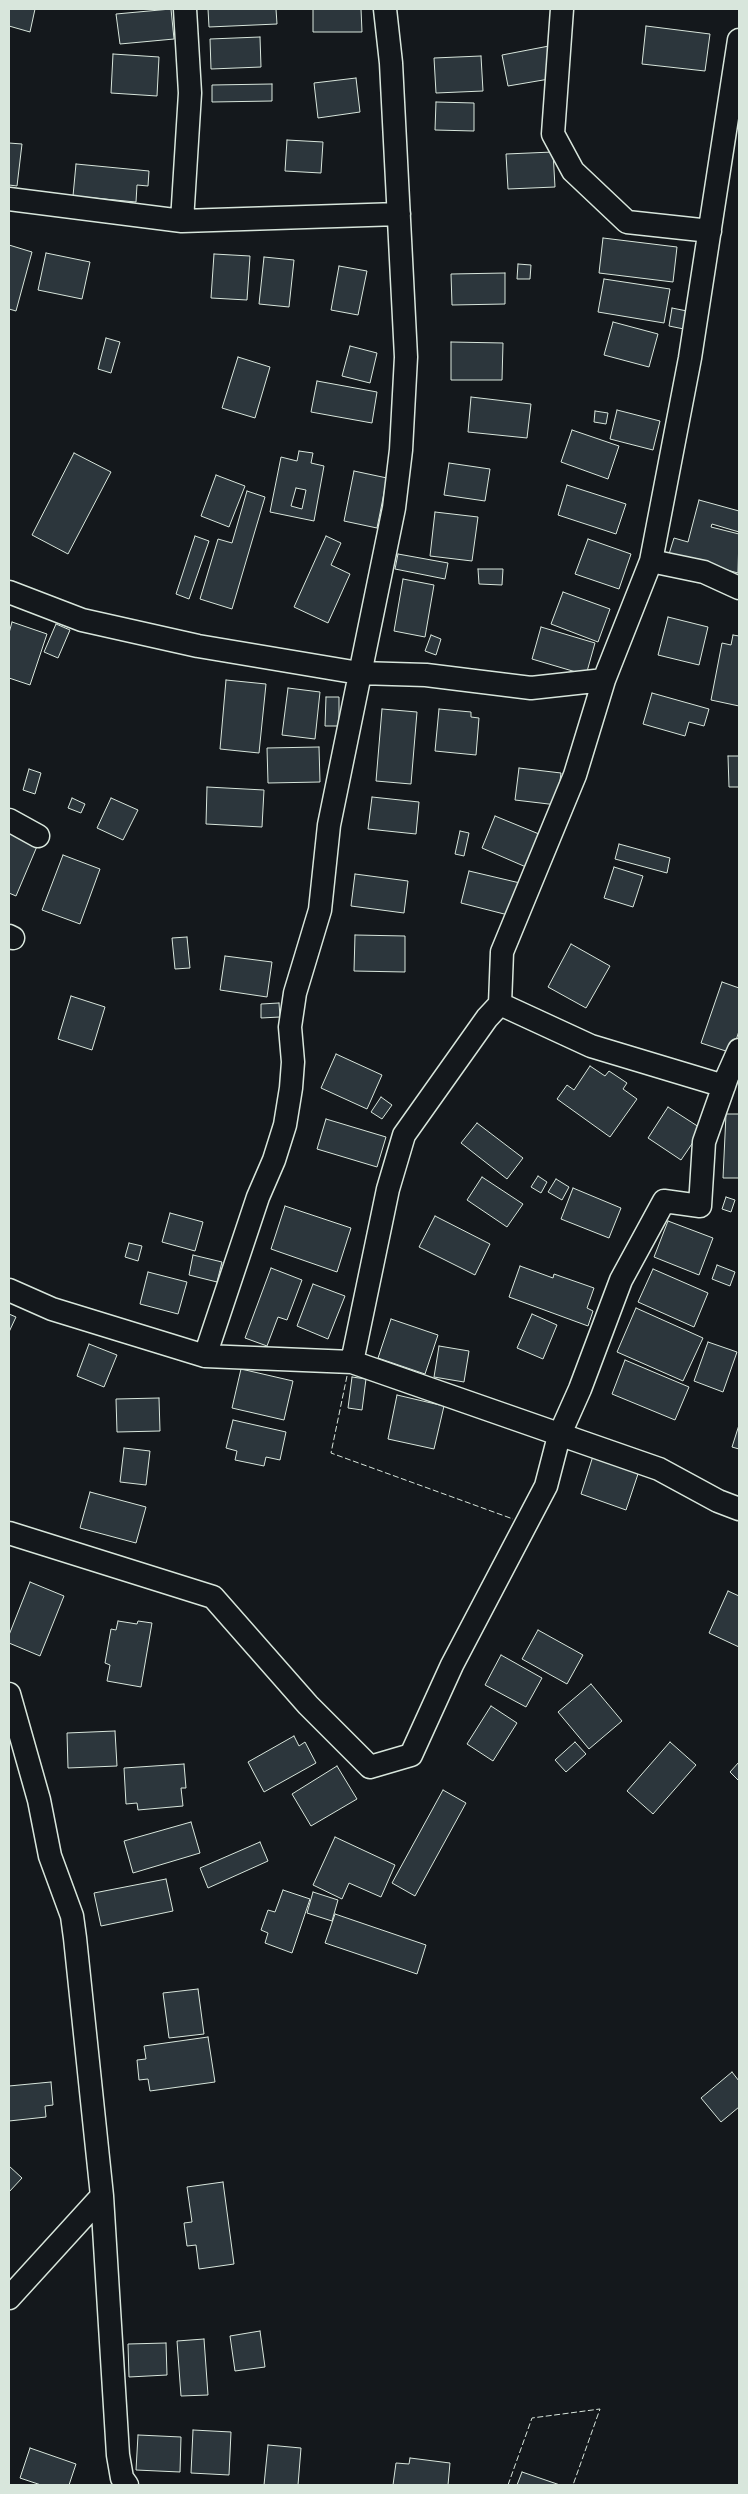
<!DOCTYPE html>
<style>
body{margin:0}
#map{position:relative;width:748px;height:2494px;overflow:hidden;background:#14181c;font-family:"Fira Sans",sans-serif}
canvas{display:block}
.frame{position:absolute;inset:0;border:10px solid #d8e6dc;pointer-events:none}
</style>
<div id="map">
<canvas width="748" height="2494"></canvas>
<div class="frame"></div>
</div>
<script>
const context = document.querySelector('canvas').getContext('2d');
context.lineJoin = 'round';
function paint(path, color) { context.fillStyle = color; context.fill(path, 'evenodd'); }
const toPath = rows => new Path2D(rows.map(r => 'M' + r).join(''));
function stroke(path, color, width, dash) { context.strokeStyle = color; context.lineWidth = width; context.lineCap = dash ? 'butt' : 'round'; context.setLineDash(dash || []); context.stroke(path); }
const building = toPath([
 [9,9,35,9,30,32,9,26,9,9],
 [171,9,174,39,120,44,116,14,171,9],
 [208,9,276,9,277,24,209,27,208,9],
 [313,9,361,9,362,32,313,32,313,9],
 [646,26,710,34,705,71,642,64,646,26],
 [260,37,261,67,211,69,210,39,260,37],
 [549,46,555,78,508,86,502,55,549,46],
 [113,54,159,57,157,96,111,93,113,54],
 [481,56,483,91,436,93,434,58,481,56],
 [356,78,360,112,318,118,314,83,356,78],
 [272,84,272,101,212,102,212,85,272,84],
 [436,102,474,103,474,131,435,130,436,102],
 [287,140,323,142,321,173,285,171,287,140],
 [9,143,22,144,17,186,9,185,9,143],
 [553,152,555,187,508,189,506,154,553,152],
 [76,164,149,171,148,186,137,185,136,202,73,196,76,164],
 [603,238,677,247,673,282,599,273,603,238],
 [9,245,32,252,16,311,9,309,9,245],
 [46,253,90,262,82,299,38,290,46,253],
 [214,254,250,256,247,300,211,298,214,254],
 [264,257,294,260,289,307,259,304,264,257],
 [518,264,531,265,530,279,517,279,518,264],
 [339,266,367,271,358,315,331,310,339,266],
 [505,273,505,304,452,305,451,274,505,273],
 [604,279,670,289,664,323,598,312,604,279],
 [672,308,687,311,684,329,669,326,672,308],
 [613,322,658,334,649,367,604,355,613,322],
 [106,338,120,342,111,373,98,369,106,338],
 [451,342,503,343,502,380,451,380,451,342],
 [350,346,377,353,370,383,342,376,350,346],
 [238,357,270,367,255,418,222,408,238,357],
 [317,381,377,392,372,423,311,412,317,381],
 [471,397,531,404,527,438,468,432,471,397],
 [617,410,660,421,653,450,610,439,617,410],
 [595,411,608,413,606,424,594,422,595,411],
 [572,430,619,446,608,479,561,462,572,430],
 [299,451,313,453,311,463,324,466,314,521,270,512,281,457,297,461,299,451],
 [296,488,306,490,302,509,291,506,296,488],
 [74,453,111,472,68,554,32,535,74,453],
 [449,463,490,469,485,501,444,495,449,463],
 [354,471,387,478,377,528,344,521,354,471],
 [216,475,245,486,229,527,201,516,216,475],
 [567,485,626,504,616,534,558,515,567,485],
 [247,491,265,497,232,609,200,599,218,539,232,543,247,491],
 [699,500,739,511,739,532,712,524,711,527,739,534,738,573,669,554,674,538,688,542,699,500],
 [435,512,478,517,472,561,430,556,435,512],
 [195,536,209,541,189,599,176,594,195,536],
 [326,536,341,543,331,565,350,574,328,623,294,607,326,536],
 [588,539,631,554,619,589,575,574,588,539],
 [398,554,448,563,445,579,395,569,398,554],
 [478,569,503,569,502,585,479,584,478,569],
 [403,579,434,585,425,637,394,631,403,579],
 [563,592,610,609,598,642,551,624,563,592],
 [668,617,708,627,699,665,658,655,668,617],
 [12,622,47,634,30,685,9,678,9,633,12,622],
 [56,624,70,630,58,658,44,652,56,624],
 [541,627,595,643,586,675,532,659,541,627],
 [431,635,441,639,436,655,425,651,431,635],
 [733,635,739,636,739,706,711,700,722,643,731,645,733,635],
 [226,680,266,684,259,753,220,749,226,680],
 [288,688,320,692,315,739,282,735,288,688],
 [652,693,709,709,704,726,689,722,685,736,643,724,652,693],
 [326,697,339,697,339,726,325,726,326,697],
 [382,709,417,712,411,784,376,781,382,709],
 [439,709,471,712,471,717,479,718,476,755,435,751,439,709],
 [319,747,320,782,268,783,267,748,319,747],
 [728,756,739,756,739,787,729,787,728,756],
 [519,768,561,773,557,805,515,800,519,768],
 [29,769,41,773,35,794,23,790,29,769],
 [207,787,264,790,262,827,206,824,207,787],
 [372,797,419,802,416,834,368,829,372,797],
 [72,798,85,804,81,813,68,808,72,798],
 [111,798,138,810,123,840,97,828,111,798],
 [495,816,539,834,526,867,482,848,495,816],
 [460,831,469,833,464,856,455,854,460,831],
 [9,832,38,844,16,896,9,893,9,832],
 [619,844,670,858,667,873,615,859,619,844],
 [63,855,100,869,80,924,42,910,63,855],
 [614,867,643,876,633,907,604,898,614,867],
 [469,871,520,883,512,916,461,903,469,871],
 [355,874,408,881,404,913,351,906,355,874],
 [355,935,405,936,405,972,354,971,355,935],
 [187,937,190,968,175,969,172,938,187,937],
 [571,944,610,966,586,1008,548,987,571,944],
 [225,956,272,962,267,997,220,990,225,956],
 [722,982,739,988,739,1031,732,1053,701,1043,722,982],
 [71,996,105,1007,92,1050,58,1039,71,996],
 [279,1003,280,1017,261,1018,261,1004,279,1003],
 [336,1054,382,1075,367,1109,321,1088,336,1054],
 [590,1066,605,1076,609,1071,627,1083,623,1089,637,1099,610,1137,557,1099,567,1085,574,1090,590,1066],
 [381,1097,392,1105,382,1119,371,1112,381,1097],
 [668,1107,702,1129,681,1160,648,1138,668,1107],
 [726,1114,739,1114,739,1178,723,1178,726,1114],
 [326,1119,386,1137,377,1167,317,1149,326,1119],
 [477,1123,523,1158,507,1179,461,1143,477,1123],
 [538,1176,547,1182,541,1193,531,1187,538,1176],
 [482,1177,523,1204,507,1227,467,1200,482,1177],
 [556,1179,569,1187,562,1200,548,1192,556,1179],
 [573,1188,621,1208,609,1238,561,1219,573,1188],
 [726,1197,735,1200,731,1212,722,1209,726,1197],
 [285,1206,351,1228,337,1272,271,1249,285,1206],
 [170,1213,203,1222,195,1251,162,1242,170,1213],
 [435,1216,490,1244,475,1275,419,1247,435,1216],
 [668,1221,713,1238,699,1275,654,1257,668,1221],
 [129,1243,142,1246,138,1261,125,1257,129,1243],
 [193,1255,222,1262,217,1282,189,1275,193,1255],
 [717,1265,735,1272,730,1286,712,1279,717,1265],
 [520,1266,553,1278,554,1274,594,1288,587,1308,593,1311,588,1326,509,1297,520,1266],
 [271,1268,302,1280,287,1320,278,1317,267,1346,245,1338,271,1268],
 [653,1269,708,1293,694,1327,638,1302,653,1269],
 [148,1272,187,1282,178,1314,140,1304,148,1272],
 [313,1284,345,1296,328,1339,297,1326,313,1284],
 [636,1308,703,1338,683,1381,617,1352,636,1308],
 [9,1314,16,1317,9,1332,9,1314],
 [532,1314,557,1325,543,1359,517,1348,532,1314],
 [391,1319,438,1335,425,1374,378,1358,391,1319],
 [708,1342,737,1352,723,1392,694,1381,708,1342],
 [89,1344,117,1355,104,1387,77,1376,89,1344],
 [439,1346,469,1351,464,1382,434,1377,439,1346],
 [625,1360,689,1387,675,1420,612,1394,625,1360],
 [241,1369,293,1381,284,1420,232,1408,241,1369],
 [352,1377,366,1379,362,1410,348,1408,352,1377],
 [397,1395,444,1406,434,1449,388,1439,397,1395],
 [159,1398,160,1431,117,1432,116,1399,159,1398],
 [233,1420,286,1432,280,1460,266,1457,264,1466,235,1460,237,1451,226,1448,233,1420],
 [739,1425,739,1449,732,1447,739,1425],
 [124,1448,150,1451,146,1485,120,1482,124,1448],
 [593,1456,639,1471,626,1510,581,1494,593,1456],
 [90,1492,146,1507,136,1543,80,1528,90,1492],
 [30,1582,64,1596,40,1656,9,1643,9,1635,30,1582],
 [728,1591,739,1596,739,1647,709,1633,728,1591],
 [118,1621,137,1624,138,1621,152,1623,141,1687,107,1681,110,1665,105,1663,111,1629,116,1630,118,1621],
 [538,1630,583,1655,567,1684,522,1659,538,1630],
 [501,1655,542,1678,526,1707,485,1685,501,1655],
 [591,1684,622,1721,589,1749,558,1712,591,1684],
 [491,1706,517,1723,493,1761,467,1744,491,1706],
 [115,1731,117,1766,68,1768,67,1733,115,1731],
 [294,1736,299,1746,305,1742,316,1763,264,1792,248,1762,294,1736],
 [575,1742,586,1754,566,1772,555,1760,575,1742],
 [670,1742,696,1765,653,1814,627,1791,670,1742],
 [739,1762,739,1781,730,1772,739,1762],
 [184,1764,186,1788,181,1788,183,1806,138,1810,137,1803,126,1804,124,1768,184,1764],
 [337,1766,357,1799,311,1826,292,1794,337,1766],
 [443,1790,466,1803,415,1896,392,1883,443,1790],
 [191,1822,200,1853,133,1873,124,1841,191,1822],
 [335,1837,395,1865,381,1897,349,1883,342,1899,313,1885,335,1837],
 [260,1842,268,1861,208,1888,200,1868,260,1842],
 [166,1879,173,1911,101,1926,94,1893,166,1879],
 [283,1890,310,1899,292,1953,265,1943,268,1933,261,1930,268,1910,275,1912,283,1890],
 [313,1892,338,1900,332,1921,307,1913,313,1892],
 [335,1914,426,1945,417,1974,325,1943,335,1914],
 [198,1989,204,2034,169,2038,163,1993,198,1989],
 [208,2037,215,2082,150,2091,148,2079,139,2080,137,2060,146,2059,144,2046,208,2037],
 [732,2072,739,2081,739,2107,721,2122,701,2098,732,2072],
 [51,2082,53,2105,45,2106,46,2117,9,2121,9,2086,51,2082],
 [9,2166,22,2178,9,2192,9,2166],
 [223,2182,234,2264,199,2269,196,2245,187,2246,184,2223,192,2222,187,2187,223,2182],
 [260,2331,265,2367,235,2371,230,2336,260,2331],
 [204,2339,208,2395,181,2396,177,2341,204,2339],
 [166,2343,167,2375,129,2377,128,2344,166,2343],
 [193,2430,231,2432,229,2475,191,2473,193,2430],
 [138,2435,181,2437,180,2472,136,2470,138,2435],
 [268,2445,301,2448,298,2485,264,2485,268,2445],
 [30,2448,76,2464,69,2485,41,2485,20,2478,30,2448],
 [410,2458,450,2463,448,2485,393,2485,396,2463,409,2464,410,2458],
 [522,2472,560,2485,517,2485,522,2472]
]);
const minor = toPath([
 [562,9,553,134,573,171,627,222,710,231],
 [9,199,182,221,399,214],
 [182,221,190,93,185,9],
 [651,561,704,572,739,588],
 [9,592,82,620,198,646,359,673,426,675,531,688,604,680],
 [9,820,38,836],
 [9,936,13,938],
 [500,1004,591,1046,724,1086],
 [9,1290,52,1309,205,1356,352,1362,659,1469,718,1501,739,1509],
 [205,1356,258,1197,274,1160,285,1125,291,1088,293,1062,290,1027,295,993,320,910,329,825,394,508,401,450,406,357,391,63,385,9],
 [352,1362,388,1189,404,1135,487,1018,500,1004,502,952,575,775,604,680,651,561,690,358,739,40],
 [9,1533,213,1597,308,1705,370,1767,411,1755,452,1665,546,1486,559,1436,580,1389,621,1280,664,1201,700,1206,704,1142,727,1077,739,1050],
 [9,1694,39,1800,50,1856,72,1916,75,1938,102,2196,118,2455,122,2478,127,2485],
 [9,2298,102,2196]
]);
const fence = toPath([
 [347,1376,331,1453,513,1519],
 [508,2485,532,2418,600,2409,573,2485]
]);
paint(building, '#2c363c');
stroke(building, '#d8e6dc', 1);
stroke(minor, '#d8e6dc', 25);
stroke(minor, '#14181c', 22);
stroke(fence, '#d8e6dc', 1, [6, 2.5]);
</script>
